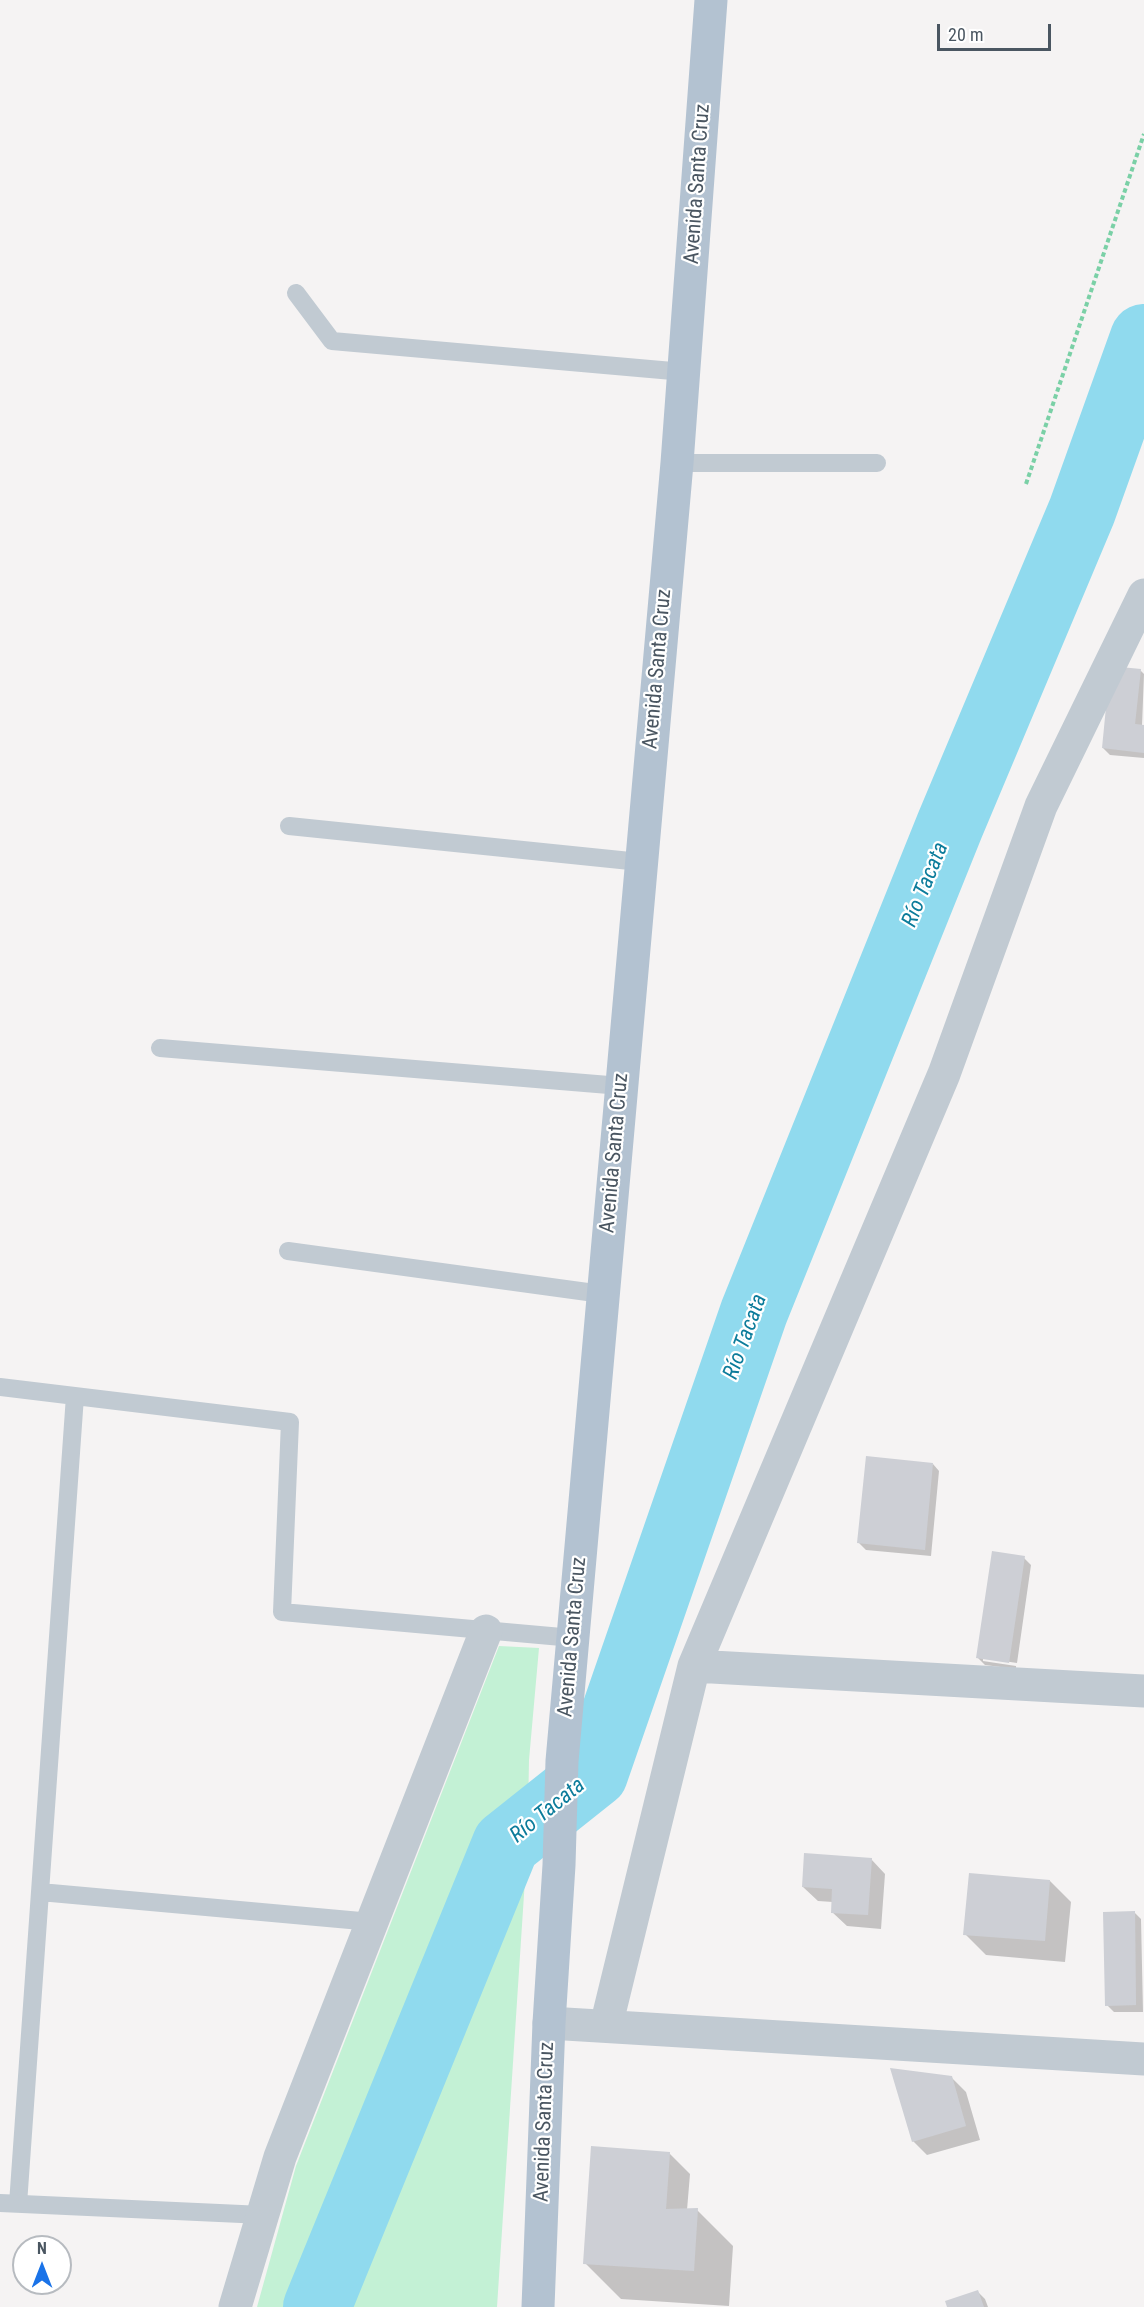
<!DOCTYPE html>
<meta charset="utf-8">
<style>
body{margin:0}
#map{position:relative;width:1144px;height:2307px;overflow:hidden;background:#f5f3f3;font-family:"Roboto Condensed",sans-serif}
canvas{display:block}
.north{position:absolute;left:12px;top:2235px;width:60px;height:60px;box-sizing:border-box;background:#fff;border:2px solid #b7bbc0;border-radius:50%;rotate:0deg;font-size:16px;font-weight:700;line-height:24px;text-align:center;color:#4a5661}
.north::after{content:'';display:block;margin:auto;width:21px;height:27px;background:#1a73e8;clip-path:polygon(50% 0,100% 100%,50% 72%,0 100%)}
.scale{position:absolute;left:937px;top:24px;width:114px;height:27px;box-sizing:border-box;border:3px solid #4a5661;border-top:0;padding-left:8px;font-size:18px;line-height:21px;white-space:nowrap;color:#4a5661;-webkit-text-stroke:4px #fff;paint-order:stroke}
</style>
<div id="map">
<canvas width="1144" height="2307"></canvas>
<div class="north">N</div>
<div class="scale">20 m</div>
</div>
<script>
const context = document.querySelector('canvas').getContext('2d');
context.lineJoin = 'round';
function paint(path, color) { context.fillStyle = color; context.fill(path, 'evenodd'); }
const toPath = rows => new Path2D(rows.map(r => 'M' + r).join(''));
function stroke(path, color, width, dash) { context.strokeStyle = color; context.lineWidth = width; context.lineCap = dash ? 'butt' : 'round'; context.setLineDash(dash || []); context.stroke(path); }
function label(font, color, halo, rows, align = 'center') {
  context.font = font + ' "Roboto Condensed",sans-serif'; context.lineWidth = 4.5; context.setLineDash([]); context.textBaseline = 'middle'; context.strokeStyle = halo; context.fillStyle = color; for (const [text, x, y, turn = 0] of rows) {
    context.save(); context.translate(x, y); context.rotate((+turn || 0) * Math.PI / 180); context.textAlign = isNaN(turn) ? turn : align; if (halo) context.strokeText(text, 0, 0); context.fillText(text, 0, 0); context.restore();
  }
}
const green = toPath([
 [499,1646,539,1648,529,1760,528,1813,500,1821,299,2307,257,2307,296,2166],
 [526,1864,497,2307,351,2307]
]);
const shadow = toPath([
 [1140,670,1144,674,1142,726,1144,727,1144,758,1110,755,1103,748],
 [933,1464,939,1471,931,1556,866,1550,859,1543],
 [1024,1558,1031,1565,1017,1663,983,1658,983,1661,1016,1666,1016,1669,985,1665,978,1658],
 [871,1859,885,1874,881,1929,847,1926,832,1912,833,1902,818,1901,803,1887],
 [1050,1881,1071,1902,1065,1962,986,1955,965,1934],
 [1134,1912,1141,1919,1143,2012,1114,2012,1107,2005],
 [951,2077,966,2092,980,2140,927,2155,913,2141],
 [669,2153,690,2174,687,2210,697,2210,733,2246,729,2306,621,2299,585,2263],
 [978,2292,985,2299,988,2307,949,2307]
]);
const river = toPath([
 [317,2307,506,1844,594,1774,754,1312,950,825,1082,511,1144,338]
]);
const building = toPath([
 [1110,666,1141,669,1135,724,1144,725,1144,753,1102,748],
 [866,1456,933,1463,925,1550,857,1543],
 [992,1551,1025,1556,1009,1663,976,1658],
 [804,1853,872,1858,868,1915,831,1913,832,1889,802,1887],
 [969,1873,1050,1880,1045,1941,963,1935],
 [1135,1911,1136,2005,1105,2006,1103,1912],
 [890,2068,952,2076,966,2126,912,2142],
 [591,2146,670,2152,666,2209,698,2208,694,2271,583,2264],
 [978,2290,984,2307,947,2307,945,2301]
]);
const path = toPath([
 [1026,484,1144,134]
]);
const lane = toPath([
 [296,293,332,341,684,372],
 [677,463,877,463],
 [289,826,640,862],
 [160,1048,621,1086],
 [288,1251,602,1294],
 [0,1387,290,1422,282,1612,573,1638],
 [40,1892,372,1922],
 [0,2203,263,2215],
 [18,2204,75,1396]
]);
const street = toPath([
 [694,1666,1144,1691],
 [549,2023,1144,2059],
 [606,2026,694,1666,944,1074,1041,806,1144,595],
 [235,2307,280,2157,486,1631]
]);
const primary = toPath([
 [538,2307,549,2023,559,1865,562,1761,677,463,711,0]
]);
const streetNames = [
 ["Avenida Santa Cruz",698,184,-86],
 ["Avenida Santa Cruz",658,669,-85],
 ["Avenida Santa Cruz",615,1153,-85],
 ["Avenida Santa Cruz",573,1637,-85],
 ["Avenida Santa Cruz",545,2122,-88]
];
const waterNames = [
 ["Río Tacata",926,885,-68],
 ["Río Tacata",746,1337,-70],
 ["Río Tacata",548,1811,-39]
];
paint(green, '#c3f1d5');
paint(shadow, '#0003');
stroke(river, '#90daee', 68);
paint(building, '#cdcfd5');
stroke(path, '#7ad0a6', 4, [4.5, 3]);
stroke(lane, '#c1cad2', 18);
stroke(street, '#c1cad2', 33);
stroke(primary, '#b3c2d1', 33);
label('21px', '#4a5661', '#fff', streetNames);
label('italic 22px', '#0c7c9b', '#fff', waterNames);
</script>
